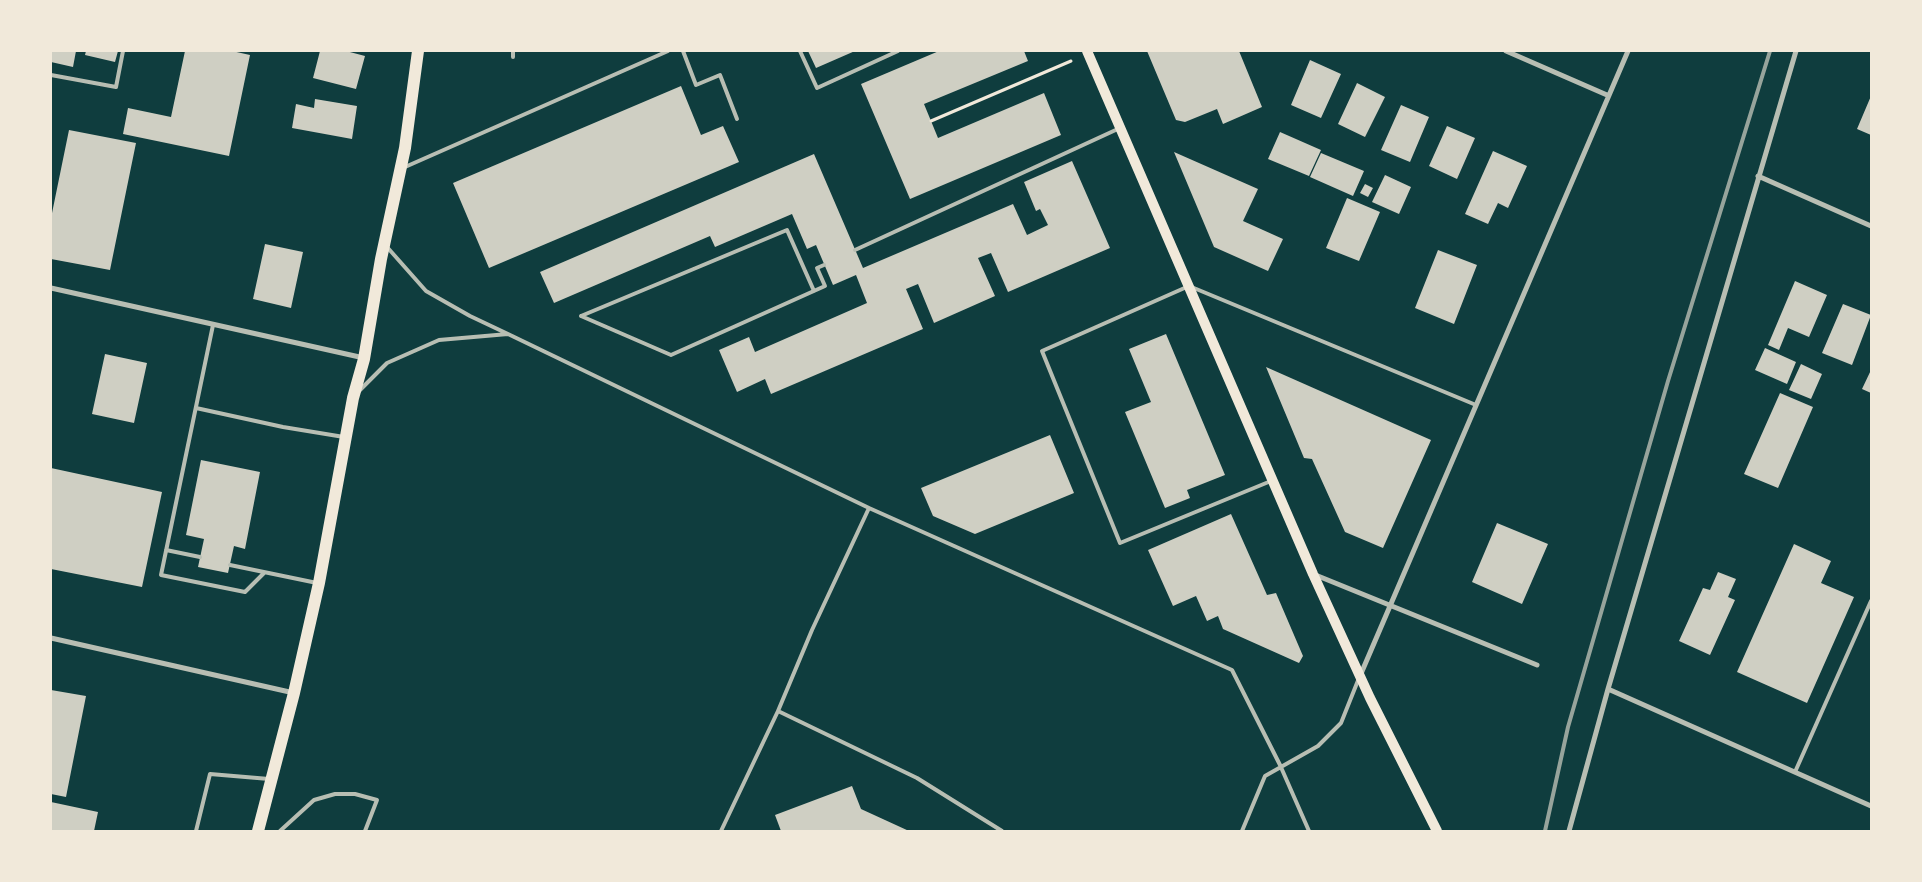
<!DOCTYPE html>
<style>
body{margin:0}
#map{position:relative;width:1922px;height:882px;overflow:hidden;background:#0f3d3e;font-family:"Varela Round",sans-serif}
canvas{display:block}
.frame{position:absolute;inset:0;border:52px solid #f1e9da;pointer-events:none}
</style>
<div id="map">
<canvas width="1922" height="882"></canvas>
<div class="frame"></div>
</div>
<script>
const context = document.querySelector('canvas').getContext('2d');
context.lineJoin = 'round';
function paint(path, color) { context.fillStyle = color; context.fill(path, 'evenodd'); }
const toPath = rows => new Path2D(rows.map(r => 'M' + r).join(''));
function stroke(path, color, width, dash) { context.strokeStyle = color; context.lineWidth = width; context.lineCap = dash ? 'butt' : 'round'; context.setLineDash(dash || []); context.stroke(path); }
const building = toPath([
 [51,51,76,51,73,67,51,62],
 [86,51,118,51,115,62,85,55],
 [185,51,232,51,250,55,229,156,123,134,128,108,171,117],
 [320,51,346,51,365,56,356,89,313,78],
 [808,51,855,51,816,68],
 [939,51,1024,51,1028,61,924,104,938,138,1044,93,1061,135,910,199,861,84],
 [1147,51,1239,51,1262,107,1223,124,1217,109,1185,122,1176,120],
 [1310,60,1341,74,1321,118,1291,105],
 [1357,83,1385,97,1365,137,1338,124],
 [681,86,701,135,723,126,739,162,489,268,453,183],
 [1871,96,1871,135,1857,129],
 [315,99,357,106,352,139,292,128,296,104,314,108],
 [1401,105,1429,117,1410,162,1381,150],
 [1447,126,1475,138,1457,179,1429,166],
 [69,130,136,143,110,270,51,259,51,218],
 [1280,132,1321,150,1309,176,1268,159],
 [1493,151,1527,166,1508,208,1498,203,1488,224,1465,214],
 [1174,152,1258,189,1243,221,1283,239,1268,271,1214,247],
 [1321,153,1364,171,1353,196,1310,177],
 [814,154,863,268,1013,204,1027,235,1048,225,1040,209,1036,211,1024,182,1072,161,1110,248,1008,292,991,253,978,258,995,296,934,323,918,284,906,289,923,329,771,394,765,379,737,392,719,350,749,337,755,352,867,303,856,275,833,285,816,245,807,249,792,214,715,247,710,236,554,303,540,272],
 [1385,175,1411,187,1399,214,1372,202],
 [1365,184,1373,188,1368,197,1360,193],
 [1347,198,1380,212,1359,261,1326,248],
 [265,244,303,252,291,308,253,299],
 [1438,250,1477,265,1454,324,1415,308],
 [1795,281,1827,295,1809,337,1788,328,1779,350,1768,345],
 [1843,304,1871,315,1852,365,1822,353],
 [1166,334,1225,475,1187,490,1190,498,1165,508,1125,412,1151,402,1129,349],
 [1765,348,1796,362,1787,384,1755,370],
 [105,354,147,363,134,423,92,414],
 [1801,364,1822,374,1811,399,1789,390],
 [1266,367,1431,440,1383,548,1345,532,1312,459,1304,458],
 [1871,370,1871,393,1862,389],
 [1780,393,1813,407,1778,488,1744,474],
 [1050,435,1074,493,975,534,933,516,921,488],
 [201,460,260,472,245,549,234,546,228,573,198,567,204,539,186,535],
 [51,468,162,492,142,587,51,569],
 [1231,514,1267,595,1276,593,1303,656,1299,663,1223,629,1218,616,1207,621,1196,596,1173,606,1148,550],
 [1497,523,1548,544,1522,604,1472,582],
 [1794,544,1831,561,1821,583,1854,597,1807,703,1737,672],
 [1718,572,1736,579,1728,597,1735,600,1710,655,1679,641,1703,588,1710,590],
 [51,690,86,696,66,797,51,794],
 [852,786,861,809,909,831,781,831,775,815],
 [51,802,98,812,94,831,51,831]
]);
const path = toPath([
 [931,121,1071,61]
]);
const service = toPath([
 [683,51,696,85,720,75,737,119],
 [800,51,817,88,898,51],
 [513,57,513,51],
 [51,75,116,87,123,51],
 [405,167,668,51],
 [855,250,1120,128],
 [581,316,671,355,825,286,817,268,824,265],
 [581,316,787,230,814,291],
 [213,325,161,575,245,592,264,573],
 [508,334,869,508],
 [358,392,387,363,439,340,508,334,470,316,426,291,387,247],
 [196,408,283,427,344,437],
 [1271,481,1120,543,1042,351,1189,286,1476,405],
 [166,550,200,557],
 [230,565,317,583],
 [1795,772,1871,601],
 [196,831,210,774,269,779],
 [280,831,314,800,335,794,355,794,377,800,365,831],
 [721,831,778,711],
 [1002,831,917,778,778,711,812,630,869,508,1232,670,1280,765,1309,831],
 [1242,831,1265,776,1318,746,1341,723,1359,678]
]);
const minor = toPath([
 [1506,51,1607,95],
 [1758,176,1871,226],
 [51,288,364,358],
 [1313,574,1537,665],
 [51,638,294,693],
 [1360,676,1628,51],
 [1608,689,1871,806],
 [1569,831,1608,689,1796,51]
]);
const secondary = toPath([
 [1087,51,1313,574,1370,698,1437,831]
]);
const primary = toPath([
 [258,831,294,693,319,583,353,398,364,359,381,259,405,148,418,51]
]);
const rail = toPath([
 [1545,831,1568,727,1668,381,1770,51]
]);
paint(building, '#cfcfc3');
stroke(path, '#f1e9da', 3);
stroke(service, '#b8beb3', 4);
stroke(minor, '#b8beb3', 5);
stroke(secondary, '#f1e9da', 10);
stroke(primary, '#f1e9da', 12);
stroke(rail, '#97a49c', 4);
</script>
